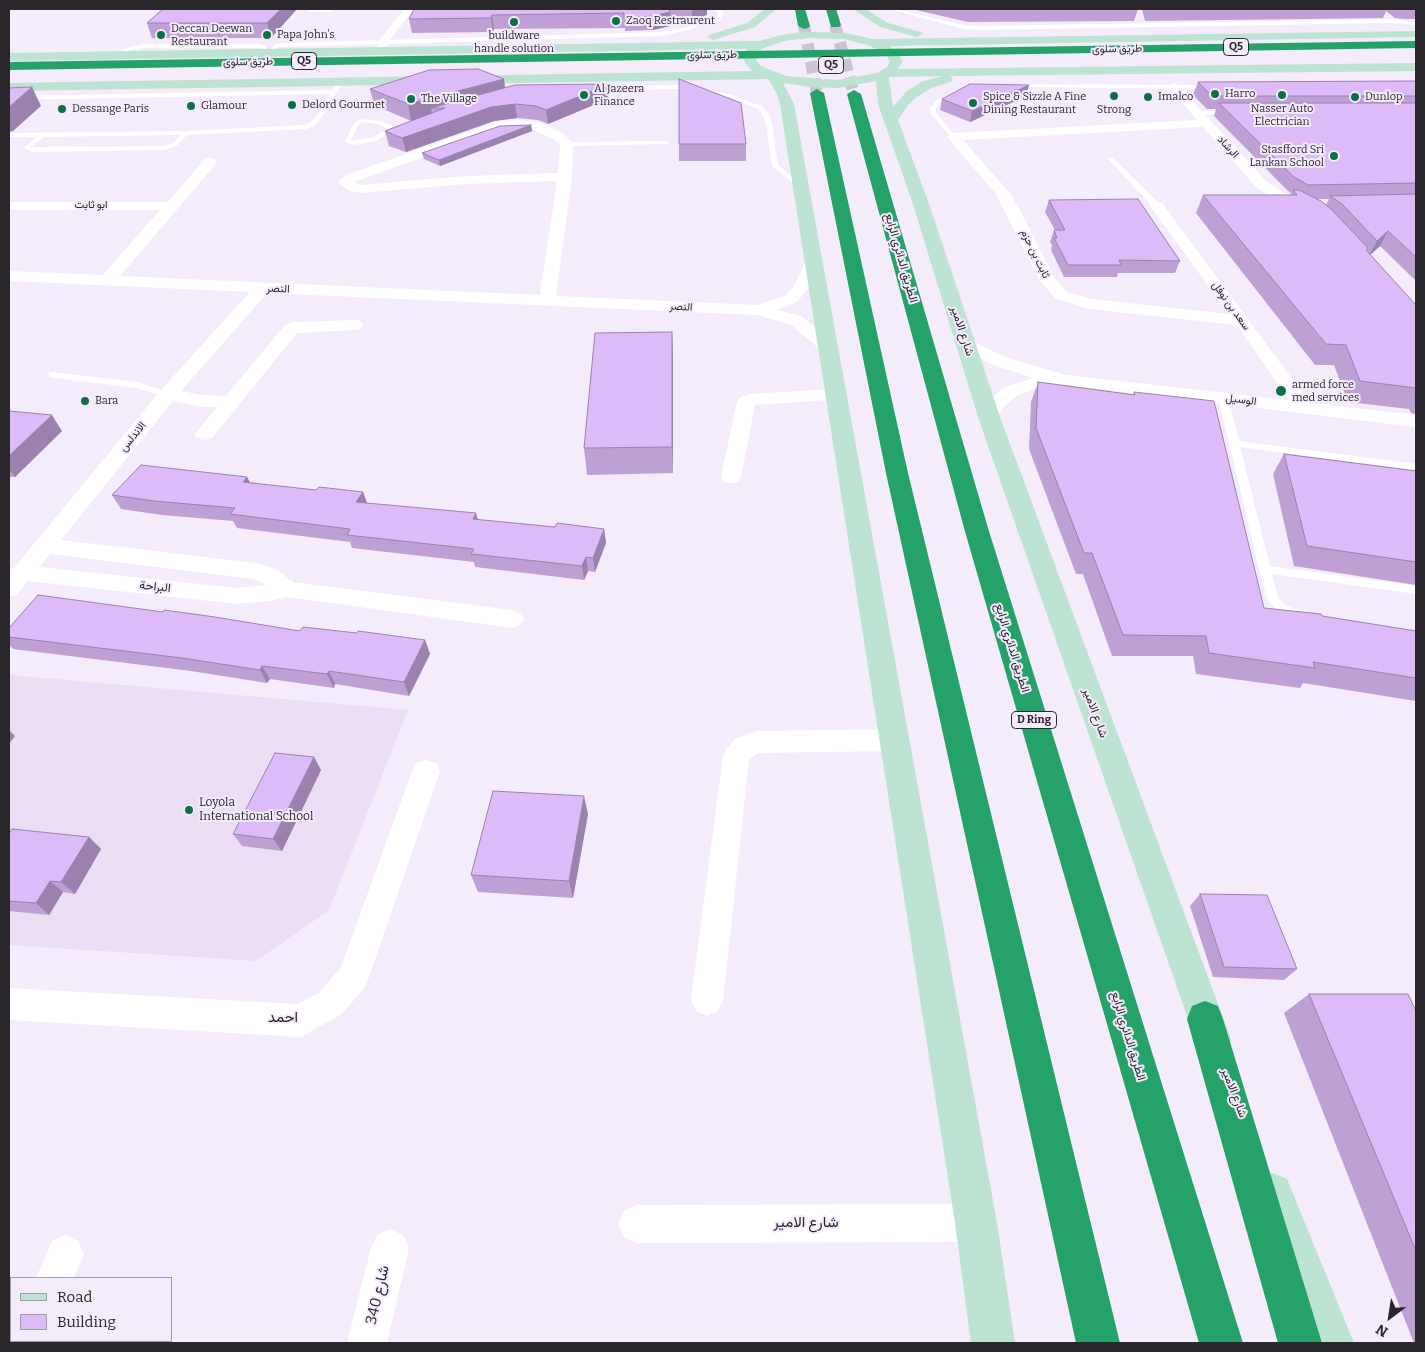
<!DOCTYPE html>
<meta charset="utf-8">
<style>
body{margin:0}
#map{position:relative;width:1425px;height:1352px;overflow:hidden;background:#f4ebfb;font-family:Bitter,serif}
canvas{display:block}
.frame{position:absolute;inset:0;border:10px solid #29262c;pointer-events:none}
.legend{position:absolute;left:10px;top:1277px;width:162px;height:65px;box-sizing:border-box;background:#f4ebfb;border:1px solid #a39ca8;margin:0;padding:6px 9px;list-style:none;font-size:15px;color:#29262c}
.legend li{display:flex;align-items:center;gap:10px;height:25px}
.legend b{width:25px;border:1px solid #a39ca8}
.north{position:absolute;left:1365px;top:1292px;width:50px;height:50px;-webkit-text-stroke:4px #f4ebfb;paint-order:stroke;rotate:211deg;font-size:14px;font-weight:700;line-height:20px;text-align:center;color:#29262c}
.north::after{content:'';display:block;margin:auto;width:18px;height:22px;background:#29262c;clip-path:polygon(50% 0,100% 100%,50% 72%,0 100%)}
</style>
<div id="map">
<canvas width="1425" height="1352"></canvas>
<div class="frame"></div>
<ul class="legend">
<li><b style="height:6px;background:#bde3d2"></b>Road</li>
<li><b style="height:14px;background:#ddbaf8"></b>Building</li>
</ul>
<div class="north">N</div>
</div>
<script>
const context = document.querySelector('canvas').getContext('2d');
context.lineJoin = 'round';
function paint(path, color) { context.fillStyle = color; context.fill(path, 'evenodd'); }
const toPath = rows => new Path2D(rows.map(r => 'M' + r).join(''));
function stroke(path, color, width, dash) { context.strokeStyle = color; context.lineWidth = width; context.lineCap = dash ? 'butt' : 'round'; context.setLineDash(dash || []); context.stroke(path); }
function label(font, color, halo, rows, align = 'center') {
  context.font = font + ' Bitter,Vazirmatn,serif'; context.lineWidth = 4; context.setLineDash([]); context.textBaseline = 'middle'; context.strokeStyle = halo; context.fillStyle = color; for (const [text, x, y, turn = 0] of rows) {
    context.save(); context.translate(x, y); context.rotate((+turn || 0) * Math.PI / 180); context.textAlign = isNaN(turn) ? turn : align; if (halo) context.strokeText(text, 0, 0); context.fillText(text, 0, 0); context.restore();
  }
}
const built = toPath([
 [9,675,408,710,329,910,256,961,9,945]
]);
const motorwayTunnel = toPath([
 [835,25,854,94],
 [804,26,817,93]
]);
const service = toPath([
 [716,9,721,9,724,12,721,19,688,30,661,36,282,47,278,47,274,53,269,52,274,45,282,43,661,32,685,28,717,17,718,12,716,9],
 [889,9,896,9,963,25,977,26,1394,19,1416,23,1416,25,1394,23,977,30,963,29,889,9],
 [144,44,258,44,266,46,267,52,262,53,261,48,144,48,131,50,121,56,116,55,127,48,144,44],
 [341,79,344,81,319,121,314,126,306,129,187,135,178,145,165,150,32,152,24,148,36,137,9,137,9,133,185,131,305,125,315,119,330,94,9,100,9,96,332,90,341,79],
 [180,135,174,143,164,146,31,147,44,137,180,135],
 [1011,84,1211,85,1214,87,1211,89,1009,87,1011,84],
 [687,85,729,94,763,107,769,114,772,123,778,165,801,184,801,186,797,186,772,166,766,123,759,109,725,96,687,89,591,90,588,88,591,86,687,85],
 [957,92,959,95,941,102,936,108,936,113,956,137,953,139,931,114,930,108,937,100,957,92],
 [1197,111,1231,111,1234,113,1231,115,1195,114,1197,111],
 [360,119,381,121,391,125,394,130,376,141,354,145,345,142,354,123,360,119],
 [363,122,378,124,388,129,372,138,351,140,359,124,363,122],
 [666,141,669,143,668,144,567,146,564,144,567,142,666,141],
 [1109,158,1113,158,1160,204,1160,208,1154,208,1109,160,1109,158],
 [52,372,137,382,173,394,168,397,136,388,49,377,49,373,52,372],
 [1223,394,1228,397,1239,441,1416,464,1416,470,1240,447,1270,566,1416,586,1416,594,1272,574,1278,598,1284,604,1295,609,1307,611,1309,614,1303,618,1293,617,1276,610,1267,599,1259,569,1218,397,1223,394]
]);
const minor = toPath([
 [306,9,336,9,331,12,311,12,306,9],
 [404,9,414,9,388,42,385,53,377,53,376,51,378,42,404,9],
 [1174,83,1178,85,1267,182,1288,195,1312,206,1314,209,1312,212,1302,212,1278,201,1257,188,1203,127,963,140,1009,192,1019,208,1055,279,1067,292,1091,299,1229,314,1150,206,1152,203,1162,203,1310,403,1416,415,1416,427,1058,384,1038,388,1016,396,1002,409,996,421,989,423,982,421,979,417,984,407,1002,388,1033,378,993,365,960,347,957,343,960,339,966,338,1005,357,1066,375,1289,400,1237,325,1089,309,1055,298,1040,281,996,194,947,137,953,133,1197,120,1168,87,1174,83],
 [517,120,538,122,563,133,573,144,572,177,556,296,757,305,785,296,794,286,807,258,813,256,819,258,821,261,809,288,797,302,777,310,802,316,834,343,837,347,834,351,828,352,822,351,790,324,756,315,267,293,181,391,203,395,226,396,285,325,292,322,354,320,360,321,363,325,360,329,354,330,297,333,212,438,205,440,198,438,195,434,217,407,203,407,173,401,61,540,256,563,276,569,293,582,512,610,520,613,524,619,520,625,512,628,287,597,270,601,237,604,28,581,17,595,9,597,9,574,161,390,250,292,9,281,9,271,103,275,160,210,9,210,9,202,168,202,205,159,210,158,215,159,217,162,215,165,120,276,540,295,557,181,466,184,361,193,349,191,338,182,346,175,494,123,517,120],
 [517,128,532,129,553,139,560,145,558,173,466,176,361,185,354,182,500,130,517,128],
 [50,554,254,579,266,585,237,588,39,567,50,554],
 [835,389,842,391,844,395,842,399,755,405,741,477,738,482,731,483,724,482,721,477,737,402,739,398,749,394,835,389],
 [893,729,902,732,906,740,902,748,893,751,758,753,749,760,723,1000,718,1011,707,1016,696,1011,691,1000,723,756,727,748,735,739,756,731,893,729],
 [426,760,436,763,440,771,369,977,364,988,342,1014,301,1037,9,1020,9,988,298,1004,320,992,341,967,412,771,416,763,426,760],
 [976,1204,989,1210,995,1223,989,1236,976,1242,637,1243,624,1237,618,1224,624,1211,637,1205,976,1204],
 [390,1229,403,1235,409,1248,387,1343,347,1343,371,1248,377,1235,390,1229],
 [65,1235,78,1241,84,1254,74,1278,36,1278,52,1241,65,1235],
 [11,1333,11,1341,48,1341,47,1343,9,1343,11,1333]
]);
const secondary = toPath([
 [765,9,776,9,755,27,713,40,707,37,709,35,747,23,765,9],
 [853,9,865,9,888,23,921,32,923,34,917,37,880,27,853,9],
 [1416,31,1416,37,890,46,900,56,902,62,898,69,1416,63,1416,71,950,76,953,79,951,82,931,88,917,97,908,105,898,120,929,204,1000,417,1231,1039,1226,1052,1213,1057,1200,1052,1195,1039,978,417,913,204,878,104,876,81,837,88,810,87,783,83,794,104,997,1223,1015,1343,971,1343,955,1223,780,104,777,94,768,79,9,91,9,83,752,71,745,63,743,56,747,49,9,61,9,53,759,41,782,35,806,32,845,33,874,39,1416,31],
 [806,38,845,39,870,46,886,54,890,62,888,66,878,73,837,80,786,76,761,66,757,62,755,56,757,52,764,48,784,41,806,38],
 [943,76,921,82,907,91,893,107,889,77,943,76],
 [1273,1173,1287,1179,1354,1343,1310,1343,1253,1193,1259,1179,1273,1173]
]);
const motorway = toPath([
 [795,9,805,9,810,26,808,28,804,29,798,26,795,9],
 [826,9,836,9,841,25,839,27,831,27,826,9],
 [1416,41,1416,48,9,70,9,62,1416,41],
 [817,89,824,93,908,473,1120,1343,1076,1343,886,473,810,93,817,89],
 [854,90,861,94,988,528,1243,1343,1199,1343,964,528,847,94,854,90],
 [1205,1001,1218,1006,1223,1019,1322,1343,1278,1343,1187,1019,1192,1006,1205,1001]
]);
const wall = toPath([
 [163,9,305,9,297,9,271,38,152,38,147,23],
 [414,9,707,9,707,15,692,19,670,20,670,26,653,30,625,31,625,28,494,29,493,32,412,33,409,19],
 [912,9,1138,9,1134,21,968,22],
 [1142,9,1416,9,1416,19,1404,19,1395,18,1386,11,1383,18,1145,21],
 [1416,81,1416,281,1380,246,1370,255,1416,305,1416,414,1411,413,1409,409,1348,402,1334,365,1315,365,1196,213,1203,195,1290,195,1291,193,1288,191,1214,116,1216,109,1207,109,1193,95,1198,82],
 [1317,199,1329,199,1326,205],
 [505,87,608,99,548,124,538,120,517,118,494,121,406,152,389,146,385,131,411,121,374,105,370,89],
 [1026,96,970,122,940,110,942,99],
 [531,125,532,131,440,166,424,159,422,153],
 [679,144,746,144,746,161,679,161],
 [1049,200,1180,261,1175,273,1118,273,1117,277,1064,277,1051,250,1052,245,1050,242,1054,230,1055,230,1045,212],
 [672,332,673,358,673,473,587,475,584,448],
 [1038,382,1133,395,1134,392,1264,608,1322,616,1416,631,1416,701,1303,683,1300,688,1196,674,1193,656,1112,656,1083,574,1076,574,1029,449,1031,402],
 [9,411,62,431,15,477,9,477],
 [1284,454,1416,471,1416,585,1294,566,1273,474],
 [247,477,250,483,316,490,363,492,367,503,478,520,555,527,604,529,606,543,595,572,588,571,584,580,475,567,474,562,352,548,350,542,237,528,233,521,162,515,121,509,112,495],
 [9,628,300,631,425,640,430,654,409,696,335,684,334,688,270,679,267,683,191,671,13,649,9,644],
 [321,770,282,851,242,846,233,834],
 [588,814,573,898,478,892,471,875],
 [9,834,89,837,101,849,75,894,63,892,49,915,9,911],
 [1200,894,1297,969,1284,980,1213,977,1190,906],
 [1309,994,1416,1011,1416,1343,1414,1343,1284,1013]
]);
const shadedWall = toPath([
 [281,9,297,9,271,38,267,23],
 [692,9,707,9,707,15,692,19],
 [670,12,670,26,653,30,653,16],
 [492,15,494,29,493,32,491,18],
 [504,79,506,95,431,108,432,115,411,121,408,104],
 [607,85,608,99,548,124,546,110],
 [1029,85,1026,96,970,122,972,111],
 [32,87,41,106,13,131,9,132,9,107],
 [515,104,517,118,494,121,406,152,402,138,491,107],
 [531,125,532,131,440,166,439,160],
 [1388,231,1380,246,1369,256,1377,241],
 [672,332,673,358,673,473,672,447],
 [52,415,62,431,15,477,9,469,9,456],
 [247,477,254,490,243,482],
 [363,492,368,506,356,502],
 [476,513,480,527,473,519],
 [604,529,606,543,595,572,593,558],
 [586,557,588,571,584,580,582,566],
 [425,640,430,654,409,696,404,682],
 [262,666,270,679,267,683,260,670],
 [329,671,335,684,334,688,327,674],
 [9,730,15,736,9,744],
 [314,757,321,770,282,851,273,839],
 [584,796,588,814,573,898,569,881],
 [89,837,101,849,75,894,61,882],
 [50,881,63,892,49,915,36,903]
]);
const building = toPath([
 [163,9,281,9,267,23,147,23,163,9],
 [414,9,669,9,670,12,653,16,639,17,624,17,624,13,492,15,491,18,409,19,414,9],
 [478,69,504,79,408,104,370,89,429,70,478,69],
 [679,79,741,103,746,144,679,144,679,79],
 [1416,81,1416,96,1212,96,1198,82,1416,81],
 [607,84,607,85,546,110,536,106,515,104,491,107,402,138,385,131,445,108,431,108,515,85,607,84],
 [970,84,1029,85,972,111,942,99,970,84],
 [32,87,9,107,9,88,32,87],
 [1219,103,1416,103,1416,183,1308,185,1294,177,1219,103],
 [531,125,439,160,422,153,500,126,531,125],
 [1293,190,1299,190,1321,201,1331,209,1368,248,1366,250,1416,305,1416,388,1360,381,1346,345,1326,344,1203,195,1297,195,1293,190],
 [1416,194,1416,257,1388,231,1377,241,1342,204,1330,196,1416,194],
 [1138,199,1180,261,1119,260,1121,265,1068,265,1054,238,1057,238,1054,230,1065,230,1049,200,1138,199],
 [672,332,672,447,584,448,595,333,672,332],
 [1038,382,1135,395,1134,392,1214,401,1264,608,1321,614,1322,616,1416,631,1416,678,1313,662,1315,668,1209,653,1206,636,1123,635,1092,553,1084,553,1036,428,1038,382],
 [9,411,52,415,9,456,9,411],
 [1284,454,1416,471,1416,562,1307,546,1284,454],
 [141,465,247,477,243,482,316,490,319,487,363,492,356,502,476,513,473,519,555,527,557,523,604,529,593,558,586,557,582,566,471,554,474,549,347,535,350,529,230,514,235,508,154,501,112,495,141,465],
 [38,595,163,612,164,610,215,617,300,631,303,627,357,633,358,631,425,640,404,682,329,671,327,674,262,666,260,670,182,658,9,637,9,628,38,595],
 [275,753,314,757,273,839,233,834,275,753],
 [493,791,584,796,569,881,471,875,493,791],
 [12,829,89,837,61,882,50,881,36,903,9,901,9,834,12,829],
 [1200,894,1267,895,1297,969,1224,967,1200,894],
 [1309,994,1408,994,1416,1011,1416,1251,1309,994]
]);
const markers = [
 [616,21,5,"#0c6f45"],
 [514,22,5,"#0c6f45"],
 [161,35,5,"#0c6f45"],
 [267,35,5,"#0c6f45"],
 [1215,94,5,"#0c6f45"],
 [584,95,5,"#0c6f45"],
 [1282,95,5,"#0c6f45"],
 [1114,96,5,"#0c6f45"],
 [1148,97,5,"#0c6f45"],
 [1355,97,5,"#0c6f45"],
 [411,99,5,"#0c6f45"],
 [973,103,5,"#0c6f45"],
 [292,105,5,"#0c6f45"],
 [191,106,5,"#0c6f45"],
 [62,109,5,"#0c6f45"],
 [1334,156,5,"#0c6f45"],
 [1281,391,6,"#0c6f45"],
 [85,401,5,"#0c6f45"],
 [189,810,5,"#0c6f45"]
];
const farPoinames = [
 ["Zaoq Restraurent",626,21],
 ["Deccan Deewan",171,29],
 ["Restaurant",171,42],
 ["Papa John's",277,35],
 ["buildware",514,36,"center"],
 ["handle solution",514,49,"center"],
 ["Al Jazeera",594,89],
 ["Finance",594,102],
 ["Harro",1225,94],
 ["Spice & Sizzle A Fine",983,97],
 ["Dining Restaurant",983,110],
 ["Imalco",1158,97],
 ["Dunlop",1365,97],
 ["The Village",421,99],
 ["Delord Gourmet",302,105],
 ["Glamour",201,106],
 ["Dessange Paris",72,109],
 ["Nasser Auto",1282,109,"center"],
 ["Electrician",1282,122,"center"],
 ["Strong",1114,110,"center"],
 ["Stasfford Sri",1324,150,"right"],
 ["Lankan School",1324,163,"right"],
 ["armed force",1292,385],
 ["med services",1292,398],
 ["Bara",95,401]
];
const shields = [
 [1236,47,25],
 [304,61,25],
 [831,65,25],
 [1034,720,45]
];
const shieldNames = [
 ["Q5",1236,47],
 ["Q5",304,61],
 ["Q5",831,65],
 ["D Ring",1034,720]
];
const farStreetnames = [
 ["طريق سلوى",1117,49,-1],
 ["طريق سلوى",712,55,-1],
 ["طريق سلوى",248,62,-1],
 ["الرشاد",1228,147,48],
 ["ابو ثابت",91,205],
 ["ثابت بن حزم",1035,254,64],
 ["النصر",278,289,2],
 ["سعد بن نوفل",1231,306,54],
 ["النصر",681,307,3],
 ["الوسيل",1241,400,7],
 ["الاندلس",133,437,-51]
];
const streetNames = [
 ["الطريق الدائري الرابع",901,258,74],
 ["شارع الامير",962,331,72],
 ["البراحة",155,587,6],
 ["الطريق الدائري الرابع",1012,648,73],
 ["شارع الامير",1095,713,70],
 ["الطريق الدائري الرابع",1128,1036,73],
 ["شارع الامير",1234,1093,69]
];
const poiNames = [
 ["Loyola",199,803],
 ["International School",199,817]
];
const nearStreetnames = [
 ["احمد",283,1018],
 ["شارع الامير",806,1223],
 ["شارع 340",378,1295,-77]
];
paint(built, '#eaddf4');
stroke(motorwayTunnel, '#cbc4d2', 12, [12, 6]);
paint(service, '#fff');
paint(minor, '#fff');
paint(secondary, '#bde3d2');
paint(motorway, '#24a269');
paint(wall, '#bea0d5');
paint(shadedWall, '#9b82ae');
paint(building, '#ddbaf8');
stroke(building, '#9b82ae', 1);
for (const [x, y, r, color] of markers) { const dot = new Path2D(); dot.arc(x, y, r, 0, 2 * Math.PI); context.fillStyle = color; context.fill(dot); stroke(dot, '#f4ebfb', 2); }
label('11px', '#29262c', '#f4ebfb', farPoinames, 'left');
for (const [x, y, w] of shields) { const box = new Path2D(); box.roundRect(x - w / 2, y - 8.5, w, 17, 4); context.fillStyle = '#f4ebfb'; context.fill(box); stroke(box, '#29262c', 1); }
label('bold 11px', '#29262c', null, shieldNames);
label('11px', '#29262c', '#f4ebfb', farStreetnames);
label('12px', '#29262c', '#f4ebfb', streetNames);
label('12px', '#29262c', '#f4ebfb', poiNames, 'left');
label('15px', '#29262c', '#f4ebfb', nearStreetnames);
</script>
